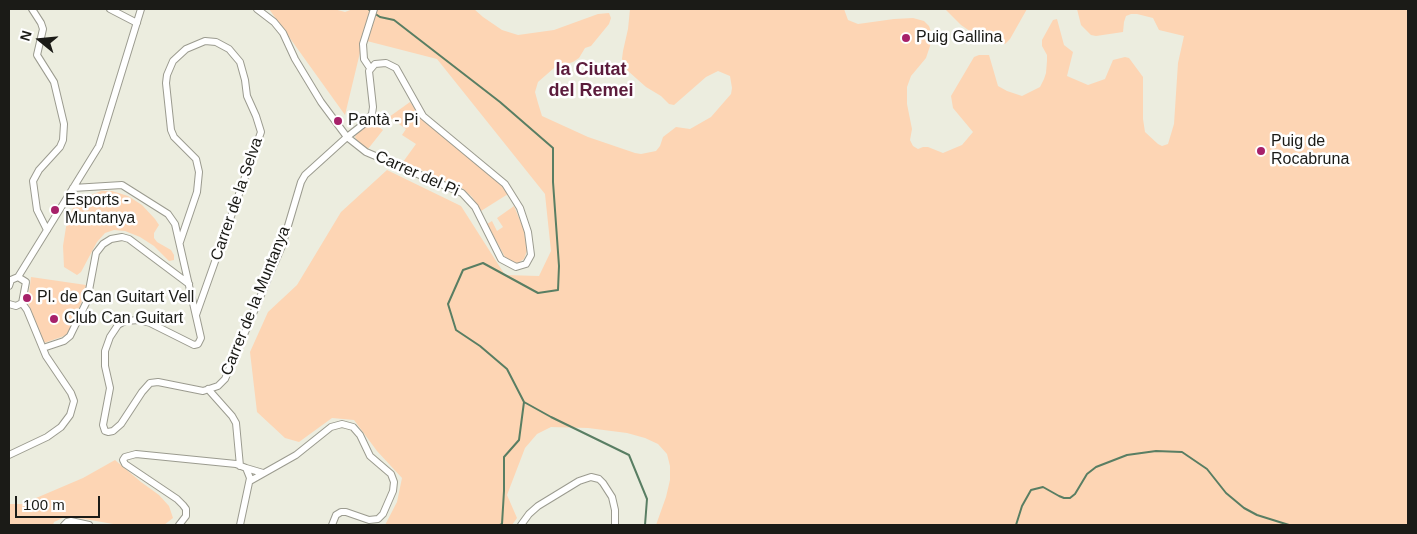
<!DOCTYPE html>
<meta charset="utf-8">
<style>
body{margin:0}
#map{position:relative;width:1417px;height:534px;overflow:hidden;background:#eceddf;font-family:Arial,sans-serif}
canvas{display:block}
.frame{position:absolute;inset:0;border:10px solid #1b1b17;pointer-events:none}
.north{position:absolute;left:15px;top:15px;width:50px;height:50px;-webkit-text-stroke:4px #fff;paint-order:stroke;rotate:287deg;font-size:14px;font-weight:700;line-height:20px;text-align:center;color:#1b1b17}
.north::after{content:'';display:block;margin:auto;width:18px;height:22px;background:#1b1b17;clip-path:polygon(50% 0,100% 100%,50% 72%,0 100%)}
.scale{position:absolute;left:15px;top:496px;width:85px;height:22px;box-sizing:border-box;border:2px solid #1b1b17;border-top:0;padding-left:6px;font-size:15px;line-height:18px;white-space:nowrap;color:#1b1b17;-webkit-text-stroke:4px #fff;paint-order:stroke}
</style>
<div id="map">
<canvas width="1417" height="534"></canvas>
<div class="frame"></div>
<div class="north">N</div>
<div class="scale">100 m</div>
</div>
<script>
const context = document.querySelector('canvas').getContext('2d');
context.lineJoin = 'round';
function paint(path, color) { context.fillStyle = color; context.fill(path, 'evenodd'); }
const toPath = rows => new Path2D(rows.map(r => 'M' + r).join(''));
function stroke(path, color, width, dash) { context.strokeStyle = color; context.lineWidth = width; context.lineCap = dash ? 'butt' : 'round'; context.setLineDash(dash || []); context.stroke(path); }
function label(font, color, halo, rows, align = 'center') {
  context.font = font + ' Arial,sans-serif'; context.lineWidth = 5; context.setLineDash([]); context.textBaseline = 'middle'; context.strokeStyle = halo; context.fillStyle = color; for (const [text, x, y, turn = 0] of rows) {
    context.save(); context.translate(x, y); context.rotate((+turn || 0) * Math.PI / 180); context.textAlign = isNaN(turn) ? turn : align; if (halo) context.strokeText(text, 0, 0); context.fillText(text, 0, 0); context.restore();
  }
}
const green = toPath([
 [269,9,334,9,345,12,353,9,474,9,483,17,502,30,518,35,554,30,598,14,609,13,611,18,609,24,591,46,585,48,579,58,573,62,554,68,538,82,535,92,538,103,542,116,588,137,635,153,641,154,656,151,660,146,663,137,676,127,690,129,711,117,731,94,732,88,730,76,718,71,706,77,674,105,669,104,661,96,646,87,628,71,622,59,623,51,628,29,630,9,844,9,848,20,858,24,894,19,913,18,924,21,929,26,933,37,926,58,911,76,907,87,907,104,912,129,910,140,913,146,918,149,923,147,928,147,943,153,962,145,973,132,953,108,951,96,974,57,979,55,989,55,998,86,1007,91,1022,96,1040,87,1044,79,1046,73,1047,61,1047,55,1042,46,1042,40,1053,20,1057,19,1064,45,1073,52,1067,76,1088,85,1105,79,1113,60,1125,57,1129,58,1143,77,1143,119,1145,132,1158,144,1162,146,1168,144,1174,124,1178,63,1184,36,1159,30,1153,18,1137,14,1131,14,1126,16,1124,22,1123,32,1096,36,1091,35,1081,25,1077,9,1408,9,1408,525,656,525,666,497,670,480,670,466,667,454,658,444,645,438,627,433,588,428,551,427,537,434,525,448,507,495,517,518,512,525,385,525,397,502,402,478,377,451,354,420,332,418,299,442,285,438,257,412,250,352,268,312,297,285,341,212,387,170,461,206,505,275,539,276,551,251,545,194,437,59,363,40,345,115],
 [945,9,1027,9,1010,39,1005,44,977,36,961,25],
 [410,102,421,117,502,186,508,194,481,211,472,197,462,188,403,162,416,144,402,135,406,129,389,117],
 [372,121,383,130,368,149,358,142,355,137,356,134],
 [101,191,112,191,128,196,142,205,155,219,159,225,154,233,154,238,157,242,171,250,174,255,174,260,169,261,154,246,140,237,125,231,114,230,105,233,97,242,81,272,77,275,64,267,63,246,66,227,74,205,83,198],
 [514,206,524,230,527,251,524,259,518,263,512,262,505,257,487,224,492,221,497,231,503,227,497,218],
 [31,277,86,285,83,299,67,335,44,343,28,303],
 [115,460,141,482,159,495,169,506,173,518,164,525,119,525,67,516,54,522,53,525,9,525,9,504,22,504,83,478]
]);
const stream = toPath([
 [368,9,380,17,394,20,500,102,553,148,553,182,559,266,558,290,538,293,483,263,463,270,448,304,456,330,480,346,507,369,524,402,551,417,629,455,647,499,645,525],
 [500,525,502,524,504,491,504,457,519,440,524,402],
 [1016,525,1022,506,1031,490,1043,487,1059,496,1064,498,1070,498,1075,494,1087,474,1096,467,1127,455,1156,451,1182,452,1207,469,1226,493,1244,508,1257,515,1289,525]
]);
const minor = toPath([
 [32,9,41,23,43,29,37,55,54,82,64,124,63,140,60,147,39,170,33,181,37,210,47,230],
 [110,9,137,23],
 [370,68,364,59,363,44,374,9],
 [73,188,122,185,168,214,175,224,201,338,198,344,194,345,150,323,139,320,125,321,118,325,110,337,105,351,105,366,110,388,103,425,105,431,108,432,113,431,121,424,142,392,150,383,158,382,203,391,218,386,225,379,282,246,301,182,305,175,347,137,365,123,372,114,373,107,369,71,375,64,386,63,396,68,423,116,505,184,520,208,528,232,531,255,526,264,516,267,501,259,475,207,462,193,366,152,347,137,321,102,295,59,283,33,274,22,257,9],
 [180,242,197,192,199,172,196,159,174,137,171,130,166,83,167,75,173,61,186,49,205,41,216,42,229,49,240,62,245,80,247,96,256,116,261,132,196,315],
 [18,277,99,146,141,9],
 [18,277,26,282,22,303],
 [9,286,11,280,18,277],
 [9,304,16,306,22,303],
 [43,348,64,341,70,336,87,301,96,253,103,244,111,239,122,237,129,239,189,284],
 [208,389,232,416,236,423,240,466],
 [9,455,47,437,61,427,70,415,74,401,71,393,46,356,27,310,22,303],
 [250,481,296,455,331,427,342,424,353,427,360,435,370,456,391,474,394,482,393,491,383,514,378,519,369,520,346,512,341,512,336,515,332,525],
 [64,525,67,522,71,521,89,525],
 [179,525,186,516,186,509,183,505,177,499,125,464,123,460,125,457,136,454,236,464,246,468],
 [240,525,250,478,246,468,263,473],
 [521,525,529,514,538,506,579,481,591,477,599,479,603,483,612,497,615,510,615,525]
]);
const markers = [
 [906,38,5,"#a7216a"],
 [338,121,5,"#a7216a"],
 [1261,151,5,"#a7216a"],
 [55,210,5,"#a7216a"],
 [27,298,5,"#a7216a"],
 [54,319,5,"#a7216a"]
];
const poiNames = [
 ["Puig Gallina",916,38],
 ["Pantà - Pi",348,121],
 ["Puig de",1271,142],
 ["Rocabruna",1271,160],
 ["Esports -",65,201],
 ["Muntanya",65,219],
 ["Pl. de Can Guitart Vell",37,298],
 ["Club Can Guitart",64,319]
];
const streetNames = [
 ["Carrer del Pi",417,174,24],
 ["Carrer de la Selva",237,199,-71],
 ["Carrer de la Muntanya",256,301,-68]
];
const neighbourhoodNames = [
 ["la Ciutat",591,70],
 ["del Remei",591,91]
];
paint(green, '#fdd5b4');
stroke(stream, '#597e63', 2);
stroke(minor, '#9b9b8f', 8);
stroke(minor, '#fff', 6);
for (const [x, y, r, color] of markers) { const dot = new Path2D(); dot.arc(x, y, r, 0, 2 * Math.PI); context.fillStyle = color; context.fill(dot); stroke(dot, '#fff', 2); }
label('16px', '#1b1b17', '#fff', poiNames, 'left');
label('16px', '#1b1b17', '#fff', streetNames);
label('bold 18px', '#5b1b3b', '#fff', neighbourhoodNames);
</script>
